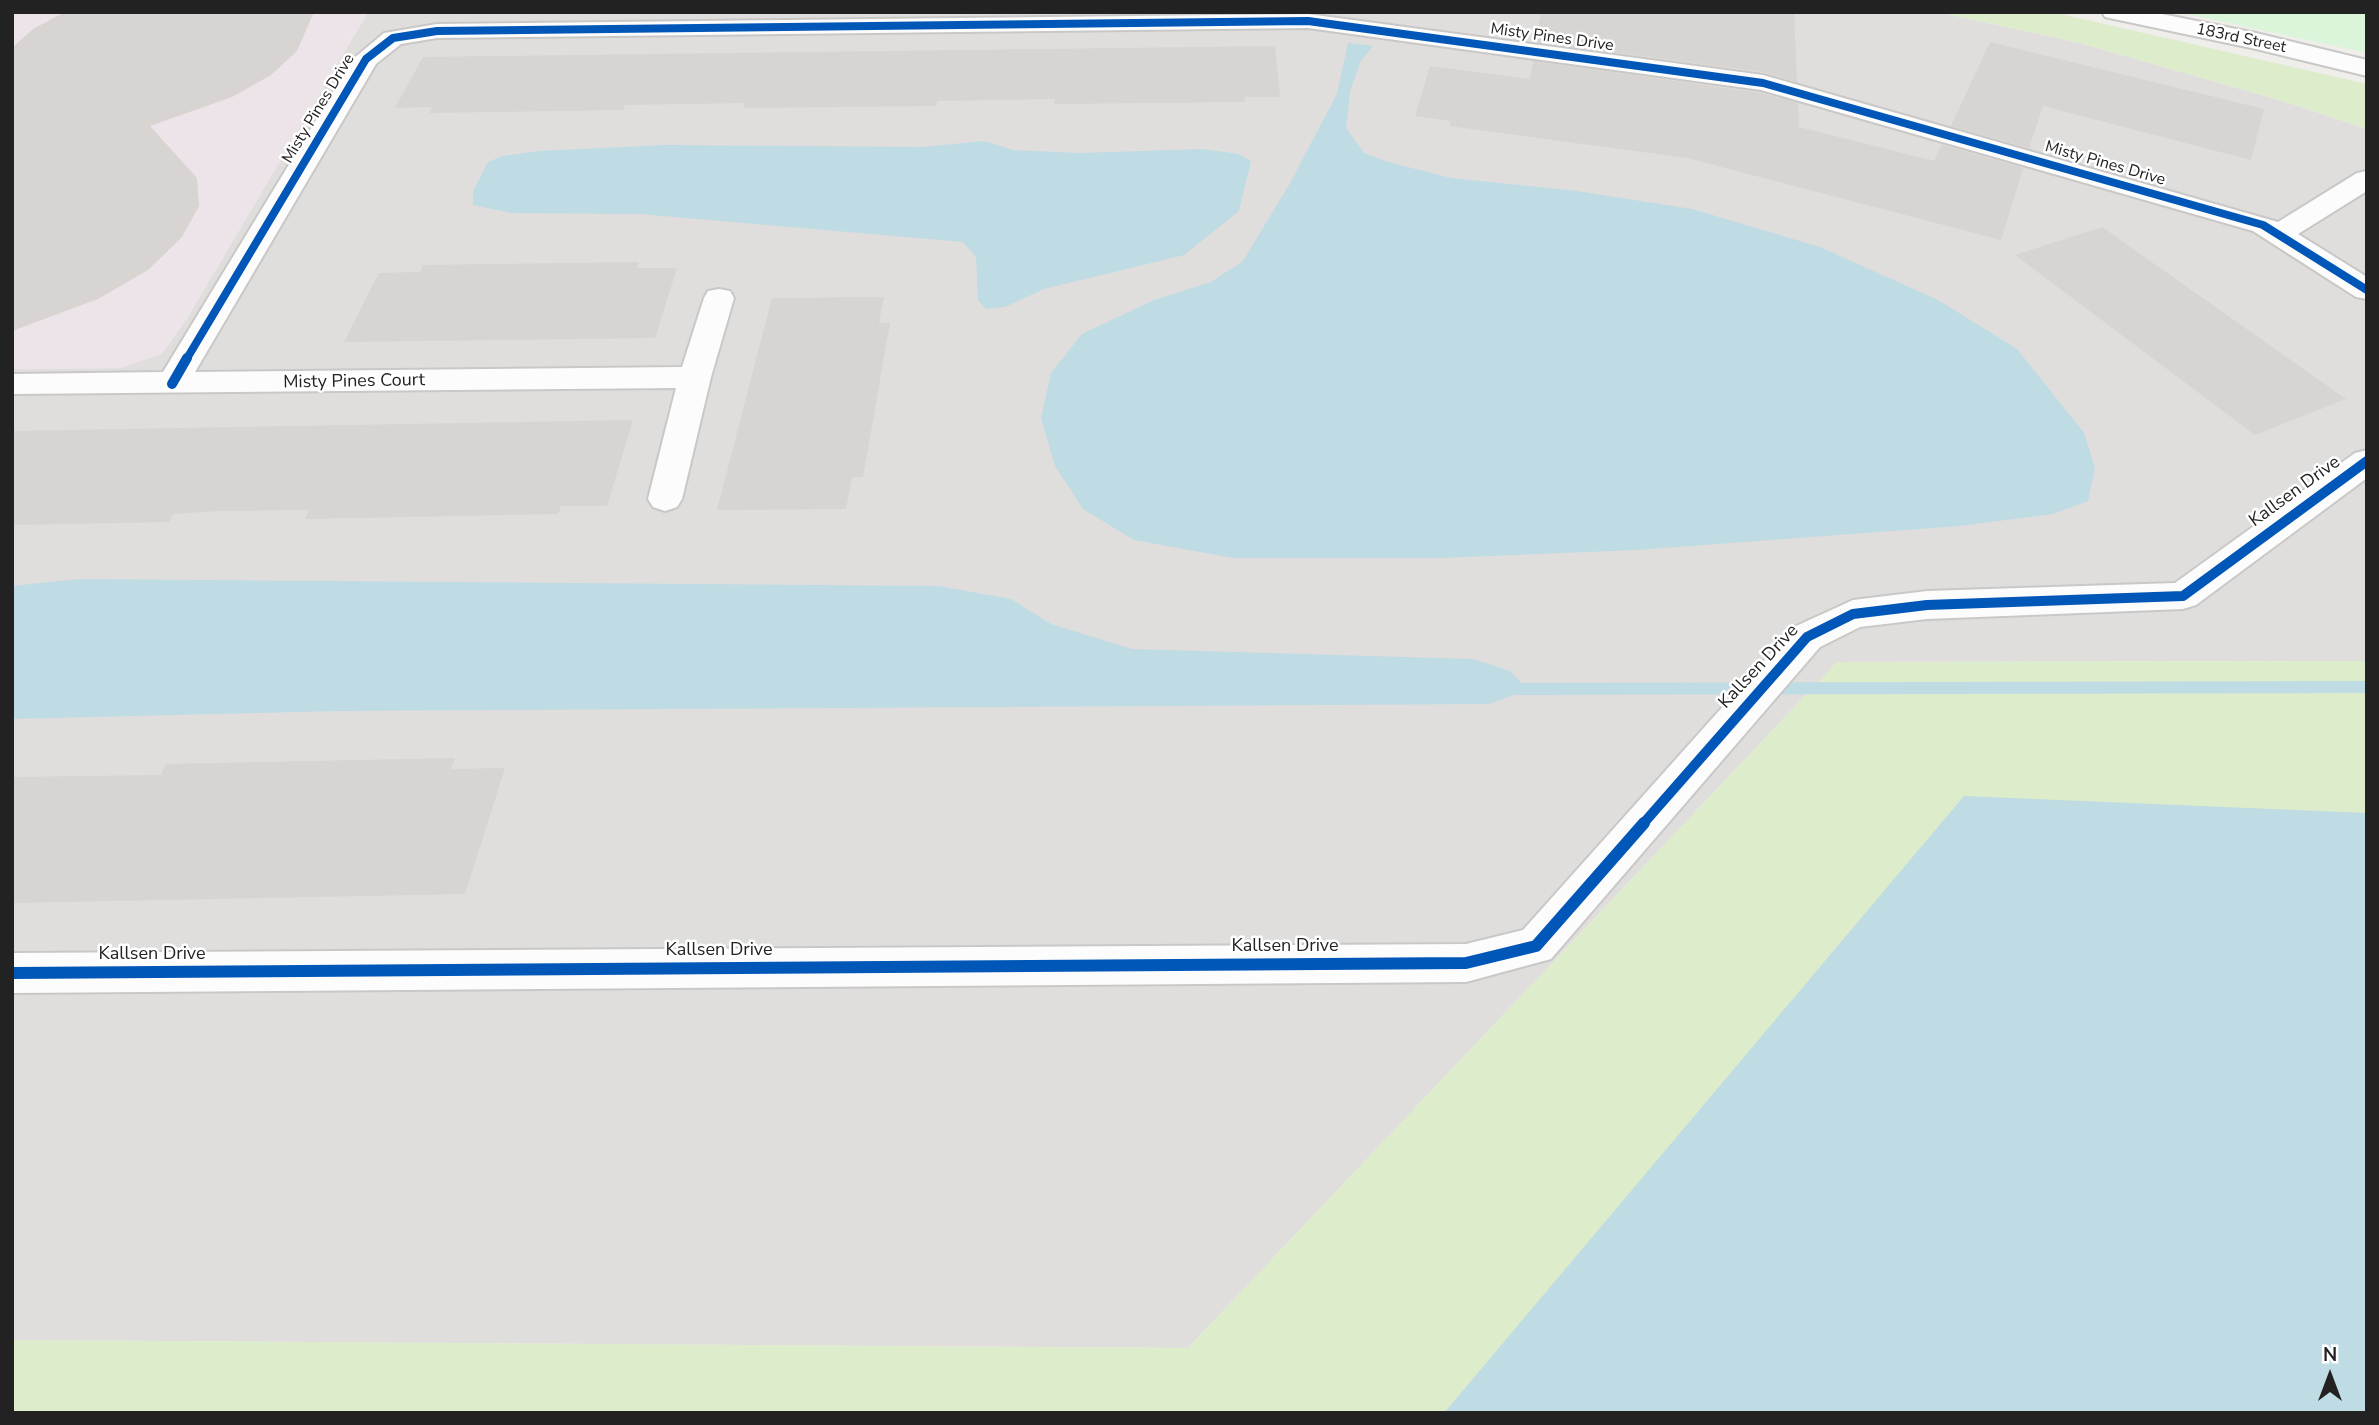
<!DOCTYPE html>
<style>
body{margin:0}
#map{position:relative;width:2379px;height:1425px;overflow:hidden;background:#f0eeeb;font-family:"Nunito Sans",sans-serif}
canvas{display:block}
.frame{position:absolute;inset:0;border:14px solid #222;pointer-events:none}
.north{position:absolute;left:2295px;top:1341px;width:70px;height:70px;-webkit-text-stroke:5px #fff;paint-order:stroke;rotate:0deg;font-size:19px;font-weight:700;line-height:28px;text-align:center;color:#222}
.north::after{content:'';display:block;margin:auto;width:24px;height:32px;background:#222;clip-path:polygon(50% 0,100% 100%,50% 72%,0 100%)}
</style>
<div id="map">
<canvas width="2379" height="1425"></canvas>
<div class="frame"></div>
<div class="north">N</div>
</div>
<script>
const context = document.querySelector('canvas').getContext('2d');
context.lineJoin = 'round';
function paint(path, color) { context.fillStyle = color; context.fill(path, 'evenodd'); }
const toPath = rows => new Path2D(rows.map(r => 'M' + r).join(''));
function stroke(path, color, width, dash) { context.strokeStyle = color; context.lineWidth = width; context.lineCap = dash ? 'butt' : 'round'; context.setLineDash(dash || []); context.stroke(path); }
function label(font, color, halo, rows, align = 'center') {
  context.font = font + ' "Nunito Sans",sans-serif'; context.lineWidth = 5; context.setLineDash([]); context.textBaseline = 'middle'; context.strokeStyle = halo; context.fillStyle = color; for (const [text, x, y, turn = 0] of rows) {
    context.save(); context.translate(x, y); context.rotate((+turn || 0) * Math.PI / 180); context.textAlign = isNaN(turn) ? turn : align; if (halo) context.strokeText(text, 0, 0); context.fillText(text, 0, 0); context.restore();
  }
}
const residential = toPath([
 [368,12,1938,12,2080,43,2286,102,2367,129,2367,661,1837,662,1188,1348,12,1340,12,369,120,368,162,353,186,320]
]);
const industrial = toPath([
 [12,12,368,12,186,320,162,354,120,368,12,369]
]);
const grass = toPath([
 [1938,12,2052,12,2367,84,2367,129,2286,102,2080,43],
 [2367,661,2367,1413,12,1413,12,1340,1188,1348,1837,662]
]);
const park = toPath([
 [2178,12,2367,12,2367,53]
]);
const water = toPath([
 [1348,43,1373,46,1361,61,1350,91,1346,128,1364,153,1388,162,1451,178,1577,191,1692,209,1820,247,1938,300,2017,349,2084,433,2095,468,2088,501,2053,514,1959,526,1637,550,1441,558,1233,558,1134,540,1083,509,1055,466,1041,418,1051,373,1082,334,1154,300,1211,282,1243,261,1289,185,1337,94],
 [984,141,1013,150,1079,153,1202,149,1239,154,1251,161,1239,211,1184,255,1044,289,1005,307,986,309,978,300,976,257,963,242,640,214,511,213,473,205,473,191,488,162,503,156,540,151,665,145,923,147],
 [79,579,938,586,1011,599,1051,624,1132,649,1473,659,1510,671,1528,690,1489,704,338,711,12,719,12,586],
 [1964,796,2367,813,2367,1413,1444,1413]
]);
const stream = toPath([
 [2367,681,2367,693,1508,695,1502,693,1500,689,1502,685,1508,683,2367,681]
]);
const building = toPath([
 [65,12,314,12,297,51,271,75,232,97,150,126,197,178,199,206,182,237,148,270,98,299,12,331,12,48,33,29],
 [1541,12,1794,12,1797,82,1763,72,1536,42],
 [1990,42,2264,109,2251,160,2043,106,2029,148,1951,126],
 [1275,46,1280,97,1245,97,1245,102,1054,104,1055,99,997,100,937,101,936,106,743,108,745,103,625,105,623,110,429,113,432,107,395,108,423,57],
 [1533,61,1760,93,1798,103,1799,127,1934,161,1942,145,2023,168,2001,240,1687,158,1449,126,1451,121,1415,116,1430,66,1530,79],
 [2102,227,2346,399,2255,435,2015,255],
 [639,262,637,268,677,268,655,338,344,342,379,273,420,272,423,265],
 [884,297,879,323,890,323,863,477,852,477,846,509,717,510,772,298],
 [633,420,607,506,561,506,558,514,305,519,309,510,220,511,173,514,169,522,12,525,12,431],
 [455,758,451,769,505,768,465,894,12,903,12,777,161,775,166,764]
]);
const minor = toPath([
 [2102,12,2152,12,2256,33,2367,60,2367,76,2256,49,2114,19,2105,17,2102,12],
 [1308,14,1763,75,2278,222,2357,173,2367,171,2367,191,2298,234,2367,277,2367,299,2356,297,2253,231,1761,90,1308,28,437,38,401,44,376,64,195,372,682,367,704,298,708,291,719,289,730,291,734,298,711,377,682,499,677,507,665,511,653,507,648,499,676,388,12,394,12,374,163,372,353,59,384,33,437,24,1308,14],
 [2367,450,2367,478,2196,605,2183,609,1927,619,1860,627,1820,647,1551,959,1466,982,12,993,12,953,1466,944,1523,930,1794,627,1853,600,1927,591,2175,583,2355,453,2367,450]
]);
const cyclewayFar2 = toPath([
 [186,360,366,59,393,38,437,31,1308,21,1763,83,2263,225,2367,290]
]);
const cyclewayFar1 = toPath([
 [172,384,187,358],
 [1642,825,1807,637,1853,614,1927,605,2183,596,2367,461]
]);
const cycleway = toPath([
 [12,973,1466,963,1536,946,1644,823]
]);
const farStreetnames = [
 ["Misty Pines Drive",1552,38,8],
 ["183rd Street",2241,39,12],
 ["Misty Pines Drive",319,109,-59],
 ["Misty Pines Drive",2105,164,16]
];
const streetNames = [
 ["Misty Pines Court",354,382,-1],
 ["Kallsen Drive",2295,492,-36],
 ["Kallsen Drive",1759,667,-47],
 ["Kallsen Drive",1285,947],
 ["Kallsen Drive",719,951],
 ["Kallsen Drive",152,955]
];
paint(residential, '#dfdedc');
paint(industrial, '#ede4e9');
paint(grass, '#ddeccb');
paint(park, '#daf5da');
paint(water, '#bfdbe3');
paint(stream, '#bfdbe3');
paint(building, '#d7d4d2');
stroke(minor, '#c9c8c7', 4);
paint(minor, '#fdfcfc');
stroke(cyclewayFar2, '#0057b8', 8);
stroke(cyclewayFar1, '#0057b8', 10);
stroke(cycleway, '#0057b8', 12);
label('16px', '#222', '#fff', farStreetnames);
label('18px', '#222', '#fff', streetNames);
</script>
